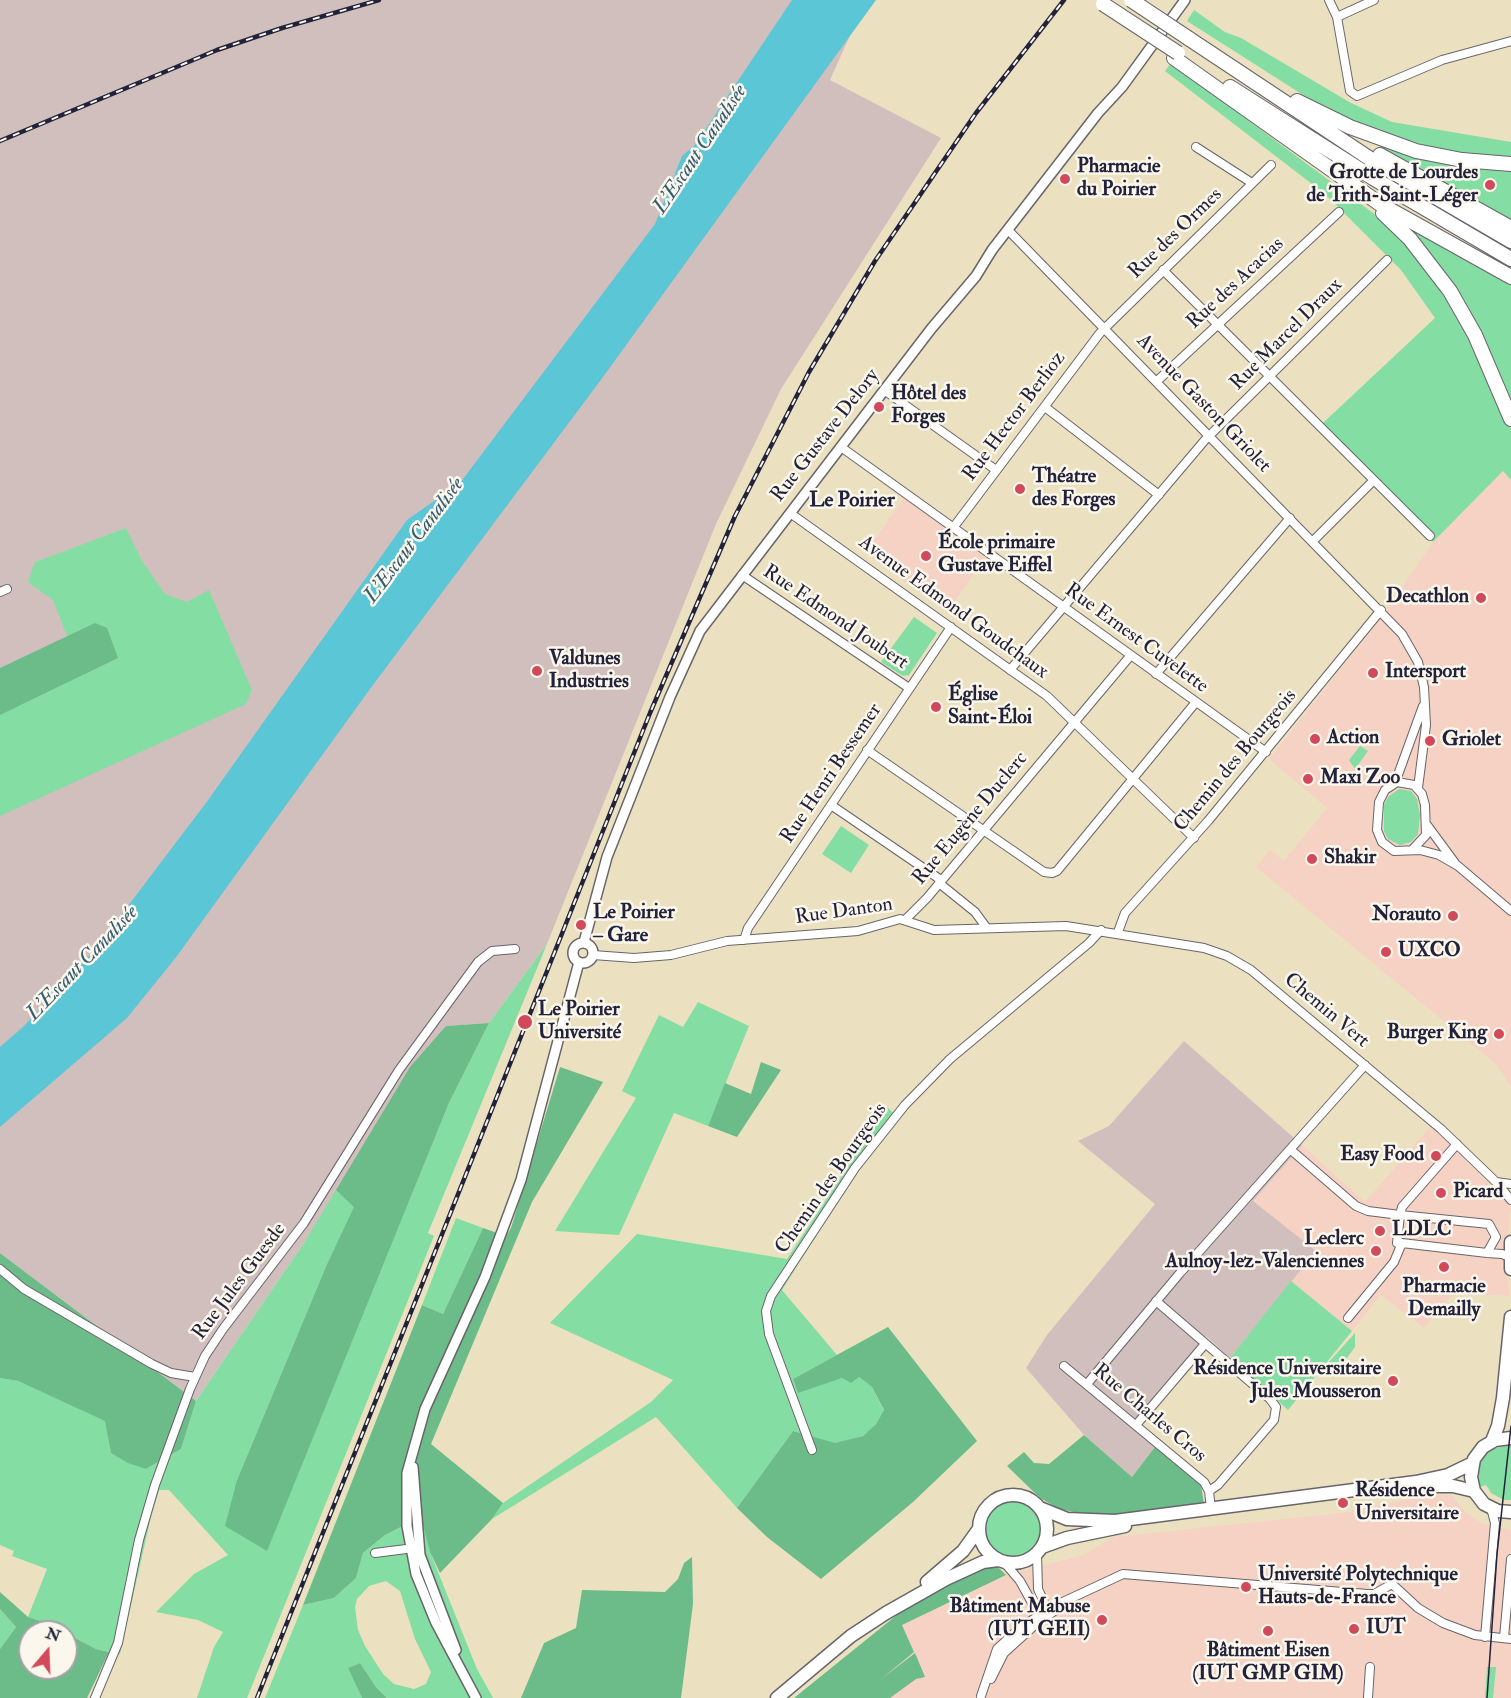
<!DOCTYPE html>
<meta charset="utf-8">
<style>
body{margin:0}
#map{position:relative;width:1511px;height:1698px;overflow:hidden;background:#ebe1c0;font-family:"IM FELL Double Pica",serif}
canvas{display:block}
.north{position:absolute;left:18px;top:1620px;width:60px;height:60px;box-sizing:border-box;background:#fbf7ec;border:2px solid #a4a2a5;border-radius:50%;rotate:19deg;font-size:16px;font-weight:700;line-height:24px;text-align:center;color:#22223b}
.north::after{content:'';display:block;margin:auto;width:21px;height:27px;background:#d1495b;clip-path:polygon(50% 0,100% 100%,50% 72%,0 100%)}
</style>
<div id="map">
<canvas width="1511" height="1698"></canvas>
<div class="north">N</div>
</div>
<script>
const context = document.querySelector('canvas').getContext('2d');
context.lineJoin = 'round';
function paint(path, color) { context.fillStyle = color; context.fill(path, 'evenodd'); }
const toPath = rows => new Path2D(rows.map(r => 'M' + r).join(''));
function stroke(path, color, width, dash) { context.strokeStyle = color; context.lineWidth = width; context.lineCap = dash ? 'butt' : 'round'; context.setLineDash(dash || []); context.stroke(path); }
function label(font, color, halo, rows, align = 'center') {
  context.font = font + ' "IM FELL Double Pica",serif'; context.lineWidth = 5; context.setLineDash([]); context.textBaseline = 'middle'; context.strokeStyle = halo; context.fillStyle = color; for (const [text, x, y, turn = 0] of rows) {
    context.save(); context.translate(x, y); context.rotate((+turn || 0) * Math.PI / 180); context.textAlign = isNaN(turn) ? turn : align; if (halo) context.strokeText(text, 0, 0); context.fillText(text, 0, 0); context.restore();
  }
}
const built = toPath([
 [1503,471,1511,480,1511,1087,1497,1065,1256,867,1270,850,1284,861,1327,808,1269,759,1379,621,1433,542],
 [904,498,986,558,947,612,865,553],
 [1431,1126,1511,1205,1505,1261,1510,1296,1454,1293,1424,1328,1381,1295,1352,1331,1291,1281,1316,1252,1253,1201,1302,1145,1365,1202],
 [1428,1495,1452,1495,1466,1513,1483,1524,1511,1530,1511,1698,857,1698,914,1652,902,1625,1006,1575,1084,1555,1113,1537,1341,1513]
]);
const industrial = toPath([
 [0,0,866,0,830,80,941,138,781,389,716,524,547,944,489,1023,446,1026,304,1243,196,1401,0,1253],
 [1184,1041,1302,1145,1253,1201,1316,1251,1230,1358,1206,1336,1131,1427,1155,1447,1132,1477,1084,1435,1026,1368,1047,1335,1155,1204,1078,1141,1109,1126]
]);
const green = toPath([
 [1194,10,1225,32,1241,38,1351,103,1392,122,1511,142,1511,157,1464,155,1434,149,1348,119,1311,100,1187,21],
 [1171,63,1377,216,1409,247,1438,287,1464,328,1511,429,1511,480,1503,471,1433,542,1323,423,1435,318,1401,270,1325,194,1165,71],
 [1381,143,1511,169,1511,224,1379,149],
 [1409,228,1511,284,1511,410,1408,231],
 [126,528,142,561,165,594,187,602,209,590,252,690,246,704,0,816,0,715,118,658,96,623,67,636,53,600,28,582,35,562],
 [914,617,937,633,909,675,903,676,881,662],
 [1360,746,1368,751,1355,769,1349,760],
 [1399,789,1411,791,1417,799,1420,815,1418,834,1411,842,1400,845,1388,839,1384,831,1384,805,1388,797],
 [841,826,869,845,851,873,822,854],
 [547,944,428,1233,434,1236,247,1698,197,1698,214,1647,223,1632,198,1620,156,1612,194,1574,228,1555,169,1490,159,1490,151,1517,120,1654,96,1649,50,1624,28,1617,47,1569,12,1556,14,1551,0,1545,0,1378,18,1381,106,1421,111,1453,146,1469,181,1449,196,1401,304,1243,336,1190,355,1206,327,1264,237,1480,267,1550,449,1103,489,1023],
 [698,1002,749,1026,708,1126,674,1113,619,1235,555,1231,636,1098,622,1091,659,1015,683,1027],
 [887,1107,899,1118,855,1174,782,1290,837,1355,793,1379,798,1392,842,1378,859,1377,872,1387,884,1411,876,1424,863,1436,835,1444,793,1431,737,1508,656,1417,492,1519,503,1503,651,1402,673,1380,550,1323,637,1234,787,1259],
 [456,1218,483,1228,443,1314,422,1305],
 [1291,1281,1352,1331,1288,1410,1230,1358],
 [1355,1333,1355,1347,1344,1362,1335,1367,1327,1364],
 [1511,1444,1511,1500,1504,1500,1491,1493,1486,1485,1480,1487,1477,1473,1479,1463,1489,1450],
 '986 1529a27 27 0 1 1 54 0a27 27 0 1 1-54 0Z',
 [422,1517,430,1552,477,1669,493,1698,387,1698,376,1687,360,1663,348,1668,362,1698,265,1698,303,1605,334,1598,356,1578,363,1553,385,1535],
 [386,1581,400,1591,415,1639,431,1672,426,1684,414,1689,394,1684,383,1674,365,1646,358,1630,355,1607,357,1599,369,1586],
 [0,1609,16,1627,0,1649],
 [1487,1667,1496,1667,1493,1698,1485,1698]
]);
const forest = toPath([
 [95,623,107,628,118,658,0,715,0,668],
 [489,1023,449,1103,267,1551,225,1526,237,1480,327,1264,354,1207,336,1190,410,1067,446,1026],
 [761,1062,781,1070,737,1137,708,1126,725,1083,751,1094],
 [560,1067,603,1082,532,1202,431,1444,503,1503,492,1519,440,1573,430,1552,421,1517,385,1535,363,1553,356,1578,334,1598,303,1605,422,1305,443,1314,483,1228,506,1236,511,1228],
 [0,1253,196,1401,181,1449,146,1469,128,1463,111,1453,105,1421,18,1381,0,1378],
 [888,1327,977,1441,913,1502,821,1579,767,1537,737,1508,793,1431,835,1443,863,1436,876,1424,884,1410,872,1387,859,1377,851,1383,842,1378,798,1393,793,1379],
 [1084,1435,1132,1477,1155,1447,1201,1485,1204,1504,1124,1517,1087,1515,1060,1509,1040,1498,1007,1466,1024,1452,1034,1463,1049,1464],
 [692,1557,693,1604,681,1698,521,1698,544,1643,576,1628,582,1590,665,1592,678,1579,684,1563],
 [998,1567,1006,1575,902,1625,914,1652,880,1680,915,1653,925,1677,916,1679,890,1698,794,1698,903,1610,940,1587,983,1568],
 [0,1592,28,1617,50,1624,65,1632,30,1632,30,1668,66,1668,66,1633,96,1649,109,1652,87,1698,0,1698,0,1649,16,1627,0,1609],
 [360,1663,376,1687,387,1698,362,1698,348,1668]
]);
const water = toPath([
 [792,0,876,0,603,377,370,689,177,956,127,1018,0,1127,0,1047,24,1026,93,952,206,803,407,520,460,483,655,224,682,156,695,145]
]);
const minor = toPath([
 [1329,0,1337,17,1350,91,1357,96,1442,60,1511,41],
 [1337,17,1374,0],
 [1196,147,1252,183],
 [1008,230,1402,634,1418,662,1424,687,1426,725,1418,788],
 [1163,270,1430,536],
 [1157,381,1339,212],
 [884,390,996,470],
 [1045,407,1159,495],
 [841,447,1266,752],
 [790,513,1047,696,1194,838],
 [953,528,1100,333,1271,165],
 [1313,541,1373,481],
 [742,575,909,688],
 [0,592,7,589],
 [1010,670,1205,440,1387,260],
 [1156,674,1290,518],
 [867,750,1044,872,1052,873,1057,871,1196,702],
 [1395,783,1423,706],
 [831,805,941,880],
 [1427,825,1455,863],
 [1413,849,1426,835,1425,805,1422,794,1414,785,1397,782,1385,790,1379,802,1377,830,1382,842,1394,851,1420,850,1439,855,1458,866,1511,911],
 [939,883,975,912,986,927],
 [905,920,927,898,1131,655],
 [1118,932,1125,913,1208,821,1381,610],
 [744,940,748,928,951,627],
 [593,955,634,958,671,955,727,941,858,931,900,919,934,930,1066,926,1204,948,1227,956,1251,970,1441,1129,1496,1182,1511,1200],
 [1291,1150,1356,1206,1368,1211,1400,1215,1402,1207,1457,1144],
 [1496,1182,1511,1184],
 [1487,1253,1496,1237,1489,1224,1400,1215,1397,1243,1402,1243,1487,1253,1502,1254,1510,1257],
 [0,1269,24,1289,152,1364,171,1373,195,1377],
 [1156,1301,1270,1399,1276,1407,1274,1420,1218,1485,1209,1491],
 [1348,1318,1394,1262,1402,1243],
 [1064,1366,1204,1482,1209,1491,1211,1509],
 [1087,1384,1180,1273,1365,1065],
 [1136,1425,1205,1344],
 [812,1450,769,1334,766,1311,771,1296,855,1168,905,1105,950,1059,1089,943,1101,930],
 [375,1553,414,1548],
 [1037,1553,1038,1589,1049,1613],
 [1003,1561,1020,1581,1040,1617],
 [1485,1637,1495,1523,1491,1508],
 [1504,1638,1511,1559],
 [991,1679,1004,1653,1036,1624,1060,1607],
 [981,1696,997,1649,1019,1629,1050,1608,1123,1574,1367,1594,1374,1594,1392,1584,1418,1608,1443,1623,1475,1635,1511,1639],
 [95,1698,118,1643,139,1540,155,1485,190,1389,205,1356,223,1329,304,1223,399,1070,478,962,492,951,515,949],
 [1368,1698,1370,1667]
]);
const tertiary = toPath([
 [584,942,607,857,670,697,700,631,931,329,976,276,992,250,1098,113,1122,87,1185,0],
 '573 953a10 10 0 1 1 20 0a10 10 0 1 1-20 0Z',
 [413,1467,420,1555,456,1650],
 [476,1698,436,1623,416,1574,407,1526,407,1473,425,1409,485,1277,521,1180,579,962]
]);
const primary = toPath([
 [1511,1242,1511,1269],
 [1511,1438,1495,1440,1483,1447,1474,1459,1471,1477,1474,1491,1484,1504,1498,1511,1511,1512],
 [1492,1441,1498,1426,1503,1398,1511,1317],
 [1425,1486,1453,1486,1474,1491],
 '979 1529a34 34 0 1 1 68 0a34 34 0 1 1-68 0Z',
 [1040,1508,1067,1519,1115,1521,1416,1482,1448,1475,1473,1463],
 [1042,1547,1067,1538,1125,1526],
 [927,1582,963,1551,978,1530],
 [777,1698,851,1636,886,1613,946,1579,983,1562,998,1560]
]);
const motorway = toPath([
 [1188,38,1372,160,1511,241],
 [1174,58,1380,204,1511,277],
 [1230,87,1373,178,1511,259],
 [1297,101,1350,127,1416,151,1462,160,1511,164],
 [1380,155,1511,228],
 [1383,213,1410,239,1450,291,1475,335,1511,419]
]);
const tram = toPath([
 [1487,1698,1497,1554,1511,1426]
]);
const rail = toPath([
 [0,141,217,50,282,28,379,0],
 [257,1698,650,713,735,516,809,372,875,261,976,113,1064,0]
]);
const motorwayBridge = toPath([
 [1131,0,1188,38],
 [1103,4,1178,53]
]);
const markers = [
 [1065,179,6,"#d1495b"],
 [1490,185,6,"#d1495b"],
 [879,407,6,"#d1495b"],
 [1020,489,6,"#d1495b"],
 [926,556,6,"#d1495b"],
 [1481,598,6,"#d1495b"],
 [537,671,6,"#d1495b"],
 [1373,673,6,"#d1495b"],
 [936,707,6,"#d1495b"],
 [1315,739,6,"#d1495b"],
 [1430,741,6,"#d1495b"],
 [1308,779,6,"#d1495b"],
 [1312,859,6,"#d1495b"],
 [1453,916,6,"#d1495b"],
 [581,925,6,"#d1495b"],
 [1386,952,6,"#d1495b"],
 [525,1022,8,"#d1495b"],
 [1499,1034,6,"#d1495b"],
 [1436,1156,6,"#d1495b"],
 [1441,1193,6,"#d1495b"],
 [1380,1231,6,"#d1495b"],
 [1376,1251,6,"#d1495b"],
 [1444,1267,6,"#d1495b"],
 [1393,1381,6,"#d1495b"],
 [1343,1503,6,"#d1495b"],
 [1246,1587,6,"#d1495b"],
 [1102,1620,6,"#d1495b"],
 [1354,1629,6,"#d1495b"],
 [1268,1631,6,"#d1495b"]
];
const poiNames = [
 ["Pharmacie",1077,168],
 ["du Poirier",1077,191],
 ["Grotte de Lourdes",1478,174,"right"],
 ["de Trith-Saint-Léger",1478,197,"right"],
 ["Hôtel des",891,395],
 ["Forges",891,418],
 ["Théatre",1032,478],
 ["des Forges",1032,501],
 ["École primaire",938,544],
 ["Gustave Eiffel",938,567],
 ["Decathlon",1469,598,"right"],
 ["Valdunes",549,660],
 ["Industries",549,683],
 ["Intersport",1385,673],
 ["Église",948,696],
 ["Saint-Éloi",948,719],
 ["Action",1327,739],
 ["Griolet",1442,741],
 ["Maxi Zoo",1320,779],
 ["Shakir",1324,859],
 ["Le Poirier",593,914],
 ["– Gare",593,937],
 ["Norauto",1441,916,"right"],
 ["UXCO",1398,952],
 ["Le Poirier",538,1011],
 ["Université",538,1034],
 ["Burger King",1487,1034,"right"],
 ["Easy Food",1424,1156,"right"],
 ["Picard",1453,1193],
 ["LDLC",1392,1231],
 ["Leclerc",1364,1240,"right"],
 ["Aulnoy-lez-Valenciennes",1364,1263,"right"],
 ["Pharmacie",1444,1288,"center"],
 ["Demailly",1444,1311,"center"],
 ["Résidence Universitaire",1381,1370,"right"],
 ["Jules Mousseron",1381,1393,"right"],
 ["Résidence",1355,1492],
 ["Universitaire",1355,1515],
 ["Université Polytechnique",1258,1576],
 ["Hauts-de-France",1258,1599],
 ["Bâtiment Mabuse",1090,1608,"right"],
 ["(IUT GEII)",1090,1631,"right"],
 ["IUT",1366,1629],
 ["Bâtiment Eisen",1268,1652,"center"],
 ["(IUT GMP GIM)",1268,1675,"center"]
];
const streetNames = [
 ["Rue des Ormes",1176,234,-44],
 ["Rue des Acacias",1236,284,-43],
 ["Rue Marcel Draux",1287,335,-45],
 ["Avenue Gaston Griolet",1203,404,46],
 ["Rue Hector Berlioz",1015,417,-53],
 ["Rue Gustave Delory",826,436,-52],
 ["Avenue Edmond Goudchaux",953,608,36],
 ["Rue Edmond Joubert",835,618,34],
 ["Rue Ernest Cuvelette",1136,639,36],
 ["Chemin des Bourgeois",1236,761,-50],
 ["Rue Henri Bessemer",832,774,-56],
 ["Rue Eugène Duclerc",971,819,-50],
 ["Rue Danton",844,912,-8],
 ["Chemin Vert",1326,1011,40],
 ["Chemin des Bourgeois",832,1179,-55],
 ["Rue Jules Guesde",240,1282,-53],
 ["Rue Charles Cros",1149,1414,40]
];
const waterNames = [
 ["L'Escaut Canalisée",701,150,-56],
 ["L'Escaut Canalisée",415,541,-53],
 ["L'Escaut Canalisée",83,964,-46]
];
const neighbourhoodNames = [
 ["Le Poirier",852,501]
];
paint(built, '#f5d2c3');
paint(industrial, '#d1bfbd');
paint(green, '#84dda2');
paint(forest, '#6bbc88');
paint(water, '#5bc6d6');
stroke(minor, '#68656a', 10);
stroke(tertiary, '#68656a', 12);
stroke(primary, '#68656a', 15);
stroke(motorway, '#68656a', 16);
stroke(minor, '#fff', 8);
stroke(tertiary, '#fff', 9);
stroke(primary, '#fff', 12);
stroke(motorway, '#fff', 14);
stroke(tram, '#22223b', 1.5);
stroke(rail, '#22223b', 4.5);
stroke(rail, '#fbf7ec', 2, [7]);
stroke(motorwayBridge, '#68656a', 16, []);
stroke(motorwayBridge, '#fff', 14);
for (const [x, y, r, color] of markers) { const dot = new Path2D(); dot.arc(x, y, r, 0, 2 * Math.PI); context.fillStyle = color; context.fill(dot); stroke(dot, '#fbf7ec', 2); }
label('bold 20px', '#22223b', '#fbf7ec', poiNames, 'left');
label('20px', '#22223b', '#fbf7ec', streetNames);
label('italic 21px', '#365b71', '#fbf7ec', waterNames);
label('bold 21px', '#22223b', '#fbf7ec', neighbourhoodNames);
</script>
